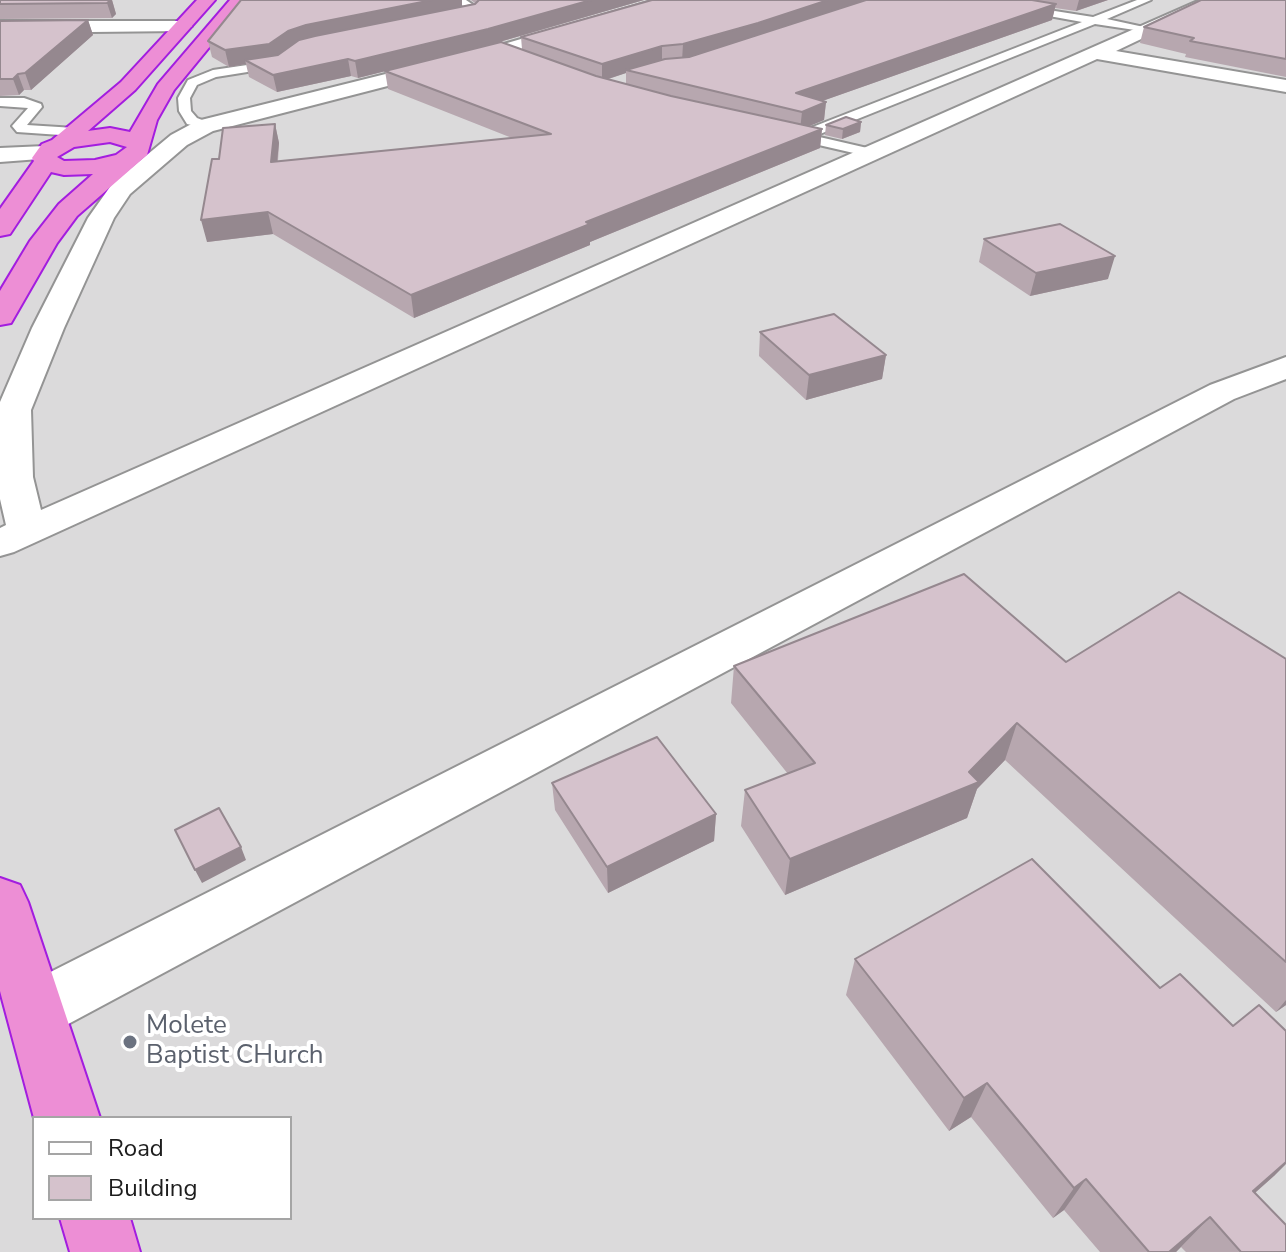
<!DOCTYPE html>
<style>
body{margin:0}
#map{position:relative;width:1286px;height:1252px;overflow:hidden;background:#efe2e6;font-family:"Nunito Sans",sans-serif}
canvas{display:block}
.legend{position:absolute;left:32px;top:1116px;width:260px;height:104px;box-sizing:border-box;background:#fff;border:2px solid #a5a5a5;margin:0;padding:10px 14px;list-style:none;font-size:24px;color:#1d1d1d}
.legend li{display:flex;align-items:center;gap:16px;height:40px}
.legend b{width:40px;border:2px solid #a5a5a5}
</style>
<div id="map">
<canvas width="1286" height="1252"></canvas>
<ul class="legend">
<li><b style="height:10px;background:#fff"></b>Road</li>
<li><b style="height:22px;background:#d5c2cc"></b>Building</li>
</ul>
</div>
<script>
const context = document.querySelector('canvas').getContext('2d');
context.lineJoin = 'round';
function paint(path, color) { context.fillStyle = color; context.fill(path, 'evenodd'); }
const toPath = rows => new Path2D(rows.map(r => 'M' + r).join(''));
function stroke(path, color, width, dash) { context.strokeStyle = color; context.lineWidth = width; context.lineCap = dash ? 'butt' : 'round'; context.setLineDash(dash || []); context.stroke(path); }
function label(font, color, halo, rows, align = 'center') {
  context.font = font + ' "Nunito Sans",sans-serif'; context.lineWidth = 8; context.setLineDash([]); context.textBaseline = 'middle'; context.strokeStyle = halo; context.fillStyle = color; for (const [text, x, y, turn = 0] of rows) {
    context.save(); context.translate(x, y); context.rotate((+turn || 0) * Math.PI / 180); context.textAlign = isNaN(turn) ? turn : align; if (halo) context.strokeText(text, 0, 0); context.fillText(text, 0, 0); context.restore();
  }
}
const residential = toPath([
 [0,0,1286,0,1286,1252,0,1252],
 [34,1118,290,1118,290,1218,34,1218]
]);
const service = toPath([
 [454,0,466,0,482,11,451,20,451,16,469,10,454,0],
 [961,0,985,0,1093,17,1137,0,1151,0,1107,19,1153,29,1148,32,1095,24,820,134,810,134,810,128,1082,22,961,0],
 [281,60,285,62,285,66,216,77,197,85,190,98,191,111,197,118,210,123,210,129,187,124,179,111,178,98,188,80,213,70,281,60],
 [0,98,24,98,41,104,42,107,27,125,75,128,82,132,75,136,17,132,12,126,28,108,0,106,0,98],
 [789,130,876,150,878,153,871,157,784,137,782,134,789,130]
]);
const minor = toPath([
 [655,0,683,0,680,4,504,56,213,131,187,145,130,194,114,218,64,328,31,410,33,477,41,510,1200,0,1223,0,1116,51,1286,80,1286,92,1097,59,14,552,0,556,0,528,6,525,0,499,0,402,32,328,88,218,112,184,171,135,197,121,490,48,655,0],
 [0,21,183,21,192,26,183,31,0,33,0,21],
 [45,146,53,148,57,153,53,158,0,162,0,148,45,146],
 [1286,357,1286,379,1234,399,57,1030,36,1038,15,1030,6,1010,15,990,1210,385,1286,357]
]);
const trunk = toPath([
 [197,0,215,0,135,90,88,131,110,128,130,132,158,84,230,0,248,0,174,90,157,120,147,155,77,216,57,243,11,323,0,325,0,291,30,241,59,204,93,174,64,175,51,172,10,234,0,236,0,209,34,161,32,158,42,144,52,140,121,82,197,0],
 [110,142,127,147,116,155,95,160,64,161,57,157,74,147,110,142],
 [0,878,20,885,28,902,100,1118,34,1118,0,991,0,878],
 [60,1218,130,1218,140,1252,70,1252,60,1218]
]);
const wall = toPath([
 [0,0,112,0,116,14,112,18,0,19],
 [241,0,462,0,462,6,475,3,471,0,644,0,489,45,358,78,351,76,277,92,249,77,246,64,229,67,212,57,208,41],
 [652,0,863,0,860,2,866,0,1108,0,1076,11,1055,8,1052,20,822,101,826,102,824,120,809,126,822,129,820,148,590,242,590,245,414,318,273,234,207,242,219,159,275,124,279,143,278,161,512,138,388,89,385,71,522,49,521,37],
 [626,73,626,84,608,79],
 [1286,0,1286,77,1185,57,1186,54,1140,43,1144,27],
 [88,20,93,35,31,90,24,90,19,95,0,96,0,21],
 [861,122,860,132,842,139,825,135,826,125],
 [984,239,1108,279,1030,296,979,262],
 [760,332,886,355,882,379,806,400,759,356],
 [1286,659,1286,1005,1276,1012,1005,760,977,789,967,818,785,895,741,826,745,790,788,774,731,703,734,666],
 [552,783,716,814,714,841,608,893,555,810],
 [855,959,1160,988,1233,1026,1275,1175,1255,1193,1286,1252,1186,1252,1181,1247,1176,1252,1100,1252,1064,1210,1053,1218,971,1117,949,1131,846,995]
]);
const shadedWall = toPath([
 [112,0,116,14,112,18,107,3],
 [432,0,462,0,462,9,273,60,245,60,246,64,229,67,225,50,306,25],
 [591,0,644,0,489,45,358,78,355,61],
 [828,0,863,0,856,5,682,61,683,44],
 [1079,0,1108,0,1076,11],
 [1056,4,1052,20,794,111,796,93],
 [88,20,93,35,31,90,25,73],
 [662,46,662,62,626,70,626,73,602,81,602,64],
 [348,59,351,76,277,92,273,75],
 [18,74,24,90,19,95,13,79],
 [826,102,824,120,800,130,802,112],
 [861,122,860,132,842,139,843,129],
 [275,124,279,143,275,182,271,162],
 [822,129,820,148,590,242,590,245,414,318,411,295,586,222],
 [268,212,273,234,207,242,201,220],
 [1115,256,1108,279,1030,296,1036,273],
 [886,355,882,379,806,400,809,375],
 [1017,723,1005,760,977,789,967,818,785,895,790,859,969,772],
 [716,814,714,841,608,893,607,867],
 [241,847,246,860,202,883,195,870],
 [1286,1000,1286,1005,1276,1012],
 [987,1083,971,1117,949,1131,964,1098],
 [1286,1162,1286,1164,1275,1175,1223,1221,1253,1191],
 [1086,1179,1064,1210,1053,1218,1074,1188],
 [1210,1217,1176,1252,1169,1252]
]);
const building = toPath([
 [0,0,111,0,107,3,0,4,0,0],
 [241,0,432,0,306,25,288,31,269,44,225,50,208,41,241,0],
 [479,0,591,0,488,29,355,61,348,59,273,75,245,60,278,55,299,40,315,36,475,4,479,0],
 [652,0,828,0,758,23,683,44,662,46,602,64,521,37,652,0],
 [866,0,1032,0,1056,4,796,93,826,102,802,112,626,70,665,59,689,57,866,0],
 [1201,0,1286,0,1286,59,1190,41,1194,38,1144,27,1201,0],
 [88,20,25,73,18,74,13,79,0,79,0,21,88,20],
 [501,42,596,76,671,96,822,129,586,222,590,224,411,295,268,212,201,220,212,159,219,159,223,128,275,124,271,162,551,134,385,71,501,42],
 [846,117,861,122,843,129,826,125,846,117],
 [1060,224,1115,256,1036,273,984,239,1060,224],
 [834,314,886,355,809,375,760,332,834,314],
 [964,574,1066,662,1179,592,1286,659,1286,962,1017,723,969,772,979,782,790,859,745,790,815,763,734,666,964,574],
 [657,737,716,814,607,867,552,783,657,737],
 [219,808,241,847,195,870,175,830,219,808],
 [1032,859,1160,988,1180,974,1233,1026,1259,1005,1286,1031,1286,1162,1253,1191,1286,1225,1286,1252,1241,1252,1210,1217,1169,1252,1149,1252,1086,1179,1074,1188,987,1083,964,1098,855,959,1032,859]
]);
const markers = [
 [130,1042,8,"#6b7280"]
];
const nearWorshipnames = [
 ["Molete",146,1027],
 ["Baptist CHurch",146,1057]
];
paint(residential, '#dbdadb');
stroke(service, '#949494', 4);
stroke(minor, '#949494', 4);
stroke(trunk, '#a31ddf', 4);
paint(service, '#fff');
paint(minor, '#fff');
paint(trunk, '#ed8ed5');
paint(wall, '#b7a7af');
paint(shadedWall, '#95888f');
paint(building, '#d5c2cc');
stroke(building, '#95888f', 2);
for (const [x, y, r, color] of markers) { const dot = new Path2D(); dot.arc(x, y, r, 0, 2 * Math.PI); context.fillStyle = color; context.fill(dot); stroke(dot, '#fff', 3); }
label('26px', '#5b616d', '#fff', nearWorshipnames, 'left');
</script>
